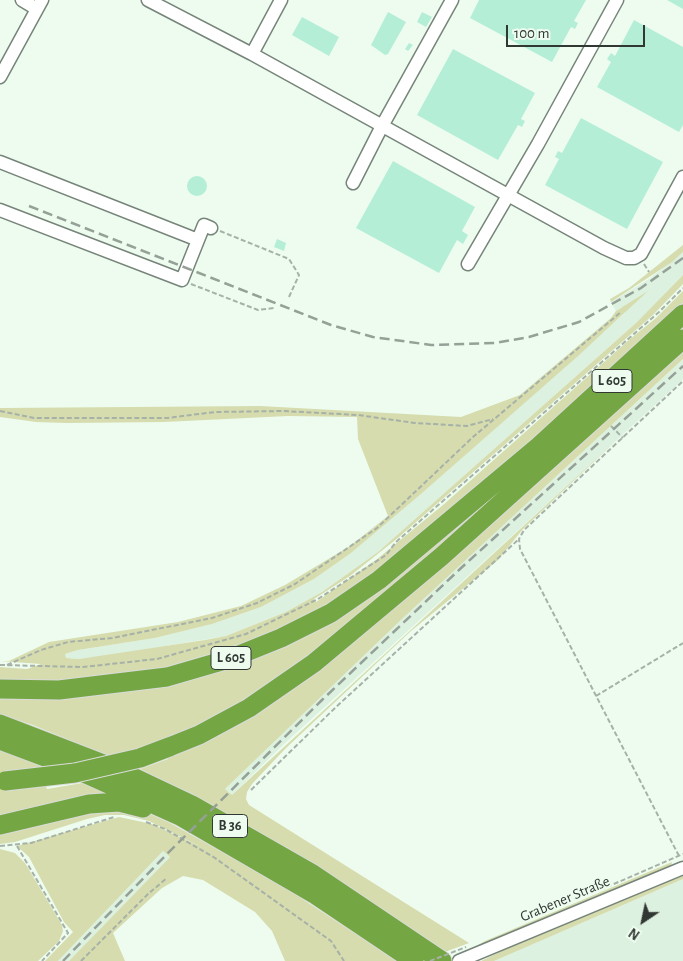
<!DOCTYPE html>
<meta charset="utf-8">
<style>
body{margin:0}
#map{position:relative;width:683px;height:961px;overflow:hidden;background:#edfcef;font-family:"Alegreya Sans",sans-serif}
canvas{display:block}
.north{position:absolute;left:618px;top:896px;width:50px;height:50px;-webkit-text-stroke:4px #edfcef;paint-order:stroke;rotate:214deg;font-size:14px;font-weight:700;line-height:20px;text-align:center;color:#313732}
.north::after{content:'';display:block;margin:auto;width:18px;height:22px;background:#313732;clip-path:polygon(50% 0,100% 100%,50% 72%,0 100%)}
.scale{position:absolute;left:506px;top:25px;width:139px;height:22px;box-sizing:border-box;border:2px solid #313732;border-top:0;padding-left:6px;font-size:15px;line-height:18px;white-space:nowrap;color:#313732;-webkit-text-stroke:4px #edfcef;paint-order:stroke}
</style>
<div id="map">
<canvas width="683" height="961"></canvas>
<div class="north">N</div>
<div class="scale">100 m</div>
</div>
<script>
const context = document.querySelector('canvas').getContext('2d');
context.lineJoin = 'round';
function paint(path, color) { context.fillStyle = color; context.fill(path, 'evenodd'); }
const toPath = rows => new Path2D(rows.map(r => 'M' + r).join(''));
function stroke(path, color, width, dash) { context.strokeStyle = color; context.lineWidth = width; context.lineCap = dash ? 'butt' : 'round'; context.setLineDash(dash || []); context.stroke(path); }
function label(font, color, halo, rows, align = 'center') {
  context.font = font + ' "Alegreya Sans",sans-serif'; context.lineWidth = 4.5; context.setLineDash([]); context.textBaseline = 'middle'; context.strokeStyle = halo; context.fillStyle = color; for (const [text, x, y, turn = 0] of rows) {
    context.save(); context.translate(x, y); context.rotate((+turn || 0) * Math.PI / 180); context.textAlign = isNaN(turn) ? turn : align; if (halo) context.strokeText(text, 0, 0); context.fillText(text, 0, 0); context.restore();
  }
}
const built = toPath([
 [683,252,683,275,636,323,378,552,322,592,286,612,226,636,112,655,79,659,66,658,65,654,78,650,155,638,212,624,261,607,314,579,351,553,421,494,625,313,622,307,616,311,611,302,649,279],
 [683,359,683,379,679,383,283,745,232,795,225,789,402,619],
 [163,851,170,857,69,961,58,961],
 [683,879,683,961,494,961,521,949]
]);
const green = toPath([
 [683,245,683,252,672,262,611,302,610,299,629,288],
 [683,275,683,284,653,315,399,537,350,576,314,599,316,602,376,560,443,505,630,339,656,318,683,291,683,303,624,359,387,565,321,609,244,644,159,669,64,681,0,680,0,667,27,669,41,664,0,661,9,661,49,642,178,622,241,606,285,585,350,546,388,516,358,439,357,417,288,416,164,422,66,423,36,422,0,417,0,408,260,406,461,417,520,395,611,318,616,311,648,291,578,356,421,494,351,553,314,579,261,607,212,624,155,638,78,650,65,654,66,658,79,659,205,640,226,636,286,612,322,592,378,552,636,323],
 [683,349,683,359,402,619,225,789,232,795,622,435,523,529,498,560,411,631,286,748,252,784,247,792,246,799,249,805,469,943,445,952,300,857,210,804,140,769,168,759,168,757,255,715,295,687,588,438],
 [483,503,485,506,457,533,282,680,177,738,110,757,33,725,0,715,0,695,250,657],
 [0,749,53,768,0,775],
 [88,782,119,797,0,822,0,789,46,786,47,789],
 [83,809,146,812,170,823,281,885,397,961,285,961,272,931,255,912,203,880,183,876,162,888,113,933,125,961,69,961,170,857,163,851,58,961,45,961,73,932,64,922,29,857,17,846,119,817,152,824,203,848,149,821,124,815,105,815,87,819,15,842,0,844,0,829],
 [0,849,15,853,25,863,62,925,63,931,59,941,38,961,0,961],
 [672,862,671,866,473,948,485,941],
 [683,874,683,879,494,961,481,961,527,939]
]);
const building = toPath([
 [479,0,586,0,574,21,578,23,575,29,571,27,552,62,470,18],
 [667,0,683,0,683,9],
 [388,12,406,22,388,54,385,55,371,45],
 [422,12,432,17,426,27,417,22],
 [302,17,339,37,329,56,292,35],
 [634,20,683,47,683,125,679,132,597,87,611,62,607,59,611,53,615,56],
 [409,43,413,45,408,51,405,49],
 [453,49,535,93,521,119,525,121,522,127,518,125,498,160,417,115],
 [581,118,663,162,627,229,545,185,559,159,555,157,558,151,562,153],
 [393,161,475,207,462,231,468,235,463,244,457,240,439,273,356,228],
 '187 186a10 10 0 1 1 20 0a10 10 0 1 1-20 0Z',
 [277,239,286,243,284,251,274,247]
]);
const path = toPath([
 [220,231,289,259,299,275,289,297],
 [644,264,649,272],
 [191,284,258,310,274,308],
 [0,411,34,418,167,418,215,412,284,411,358,415,415,423,467,426,493,419],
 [611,426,623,438],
 [0,665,83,667,157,659,246,634,318,599,386,555,396,542,659,312,683,288],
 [7,665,41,650,68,642,112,638,212,618,257,603,295,584,377,528,473,437,621,312],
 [596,696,683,643],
 [251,790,336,707,519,539],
 [146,822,165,829,215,858,331,941,344,961],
 [0,846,31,843,114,817],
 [17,846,68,933,42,961],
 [679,856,520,549,519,539,524,530,683,381],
 [600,890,683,854],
 [81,961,148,894,167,878]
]);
const minor = toPath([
 [22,0,37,9],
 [148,0,252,54,604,248,626,258,634,258,641,254,683,177],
 [252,54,281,0],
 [0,77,42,0],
 [0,162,198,240],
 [353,183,382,126,452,0],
 [0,210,182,280,204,225,211,228],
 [468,264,538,144,617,0],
 [459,961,683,868]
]);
const highway = toPath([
 [0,689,59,690,167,677,229,659,281,638,331,613,379,580,539,446,683,314],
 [0,724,114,768,192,805,311,873,442,961],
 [0,740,64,764,180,816,316,895,414,961],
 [169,747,199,735,249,708,314,663,442,556,683,339],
 [0,825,89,804,119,802,143,808]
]);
const rail = toPath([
 [29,206,331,325,373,337,431,345,495,343,529,337,579,322,641,288,683,258],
 [63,961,167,854,322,700,460,569,683,366]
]);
const pathBridge = toPath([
 [430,961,466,947]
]);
const highwayBridge = toPath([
 [5,781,75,773,140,758,169,747]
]);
const shields = [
 [612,381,40],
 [231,658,40],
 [230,826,35]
];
const shieldNames = [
 ["L 605",612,381],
 ["L 605",231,658],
 ["B 36",230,826]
];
const streetNames = [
 ["Grabener Straße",565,899,-23]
];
paint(built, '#dcf1df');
paint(green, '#d6dcae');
paint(building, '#b5eed7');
stroke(minor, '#768479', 15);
stroke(highway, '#dadbda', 21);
stroke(path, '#a6b1a7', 2, [5, 2.5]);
stroke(minor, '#fff', 12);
stroke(highway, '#74a743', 19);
stroke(rail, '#95a096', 2.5, [10, 5]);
stroke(highwayBridge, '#dadbda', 21, []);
stroke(pathBridge, '#a6b1a7', 2, [5, 2.5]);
stroke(highwayBridge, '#74a743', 19);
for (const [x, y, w] of shields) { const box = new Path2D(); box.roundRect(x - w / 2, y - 11.5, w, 23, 4); context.fillStyle = '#edfcef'; context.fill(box); stroke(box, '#313732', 1); }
label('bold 14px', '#313732', null, shieldNames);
label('15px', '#313732', '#edfcef', streetNames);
</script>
